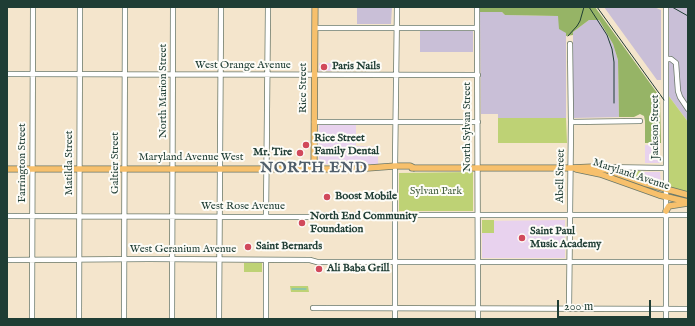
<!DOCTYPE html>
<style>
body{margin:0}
#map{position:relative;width:695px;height:326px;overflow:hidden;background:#f4e5cc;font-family:"IM FELL English",serif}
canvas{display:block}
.frame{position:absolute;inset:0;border:8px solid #1f3d34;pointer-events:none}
.scale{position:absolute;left:557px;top:300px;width:94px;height:18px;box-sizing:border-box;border:2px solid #1f3d34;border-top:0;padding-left:5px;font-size:12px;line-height:14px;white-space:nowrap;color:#1f3d34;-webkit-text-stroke:3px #fdfcf7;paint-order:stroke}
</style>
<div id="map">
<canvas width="695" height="326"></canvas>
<div class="frame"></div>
<div class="scale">200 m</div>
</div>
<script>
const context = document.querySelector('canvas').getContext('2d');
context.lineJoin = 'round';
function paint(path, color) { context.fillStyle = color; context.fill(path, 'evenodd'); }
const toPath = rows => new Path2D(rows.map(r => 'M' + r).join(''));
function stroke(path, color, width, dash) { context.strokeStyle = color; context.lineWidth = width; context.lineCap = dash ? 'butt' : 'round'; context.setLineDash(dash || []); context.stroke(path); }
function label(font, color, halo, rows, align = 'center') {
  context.font = font + ' "IM FELL English",serif'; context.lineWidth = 4; context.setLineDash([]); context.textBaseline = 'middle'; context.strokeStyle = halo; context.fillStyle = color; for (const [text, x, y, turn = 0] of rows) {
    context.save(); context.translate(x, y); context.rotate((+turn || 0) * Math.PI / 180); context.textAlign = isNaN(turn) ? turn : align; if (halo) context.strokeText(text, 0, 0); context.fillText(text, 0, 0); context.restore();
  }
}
const built = toPath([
 [319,63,340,63,340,71,319,71],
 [319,125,356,125,356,146,378,147,378,164,319,164],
 [645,145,660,145,660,163,645,163],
 [644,172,660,172,661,183,657,184,645,180],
 [565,220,565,258,482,258,482,221]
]);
const industrial = toPath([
 [357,7,392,7,391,24,357,24],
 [604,7,654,7,661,10,661,80,657,80],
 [668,7,688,7,688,122,668,95],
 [480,12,502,12,505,15,558,16,566,33,566,118,498,118,498,114,481,114],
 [589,20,599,20,613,44,618,60,619,117,573,118,573,32],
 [420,31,473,31,473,52,420,52]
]);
const green = toPath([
 [668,95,688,122,688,192,668,188],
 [498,118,566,118,567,143,498,143],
 [628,171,644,171,644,181,626,174],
 [473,172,473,211,399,211,399,173],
 [482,220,494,220,494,233,482,233],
 [244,263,262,263,262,272,244,272],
 [290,286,308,286,309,292,291,292]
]);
const forest = toPath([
 [480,7,595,7,660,97,661,143,645,143,645,121,644,116,640,114,634,117,619,117,618,60,613,44,599,20,589,20,573,32,573,35,566,36,566,33,559,29,558,16,505,15,502,12,480,12]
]);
const stream = toPath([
 [292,289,306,289]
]);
const minor = toPath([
 [477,7,478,319],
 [666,7,666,319],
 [315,28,477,28],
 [666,59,671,59,676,63,678,91,680,97,688,109],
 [8,74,478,75],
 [314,122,478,122],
 [571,122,640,121],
 [395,166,397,7],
 [599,167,665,168],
 [7,216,289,217,309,217,318,215,688,215],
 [266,217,268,7],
 [7,260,149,259,310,260,317,262,688,262],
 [313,308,688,309],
 [569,309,571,122,570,44],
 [32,319,33,7],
 [79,319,80,7],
 [124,319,125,7],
 [172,319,173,7],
 [219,319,221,7],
 [266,319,266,260],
 [395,319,395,170]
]);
const major = toPath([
 [412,168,570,168,592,167,607,170,644,183,688,195],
 [7,169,355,169,395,166,410,166,414,168],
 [314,169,315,7],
 [576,169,600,174,659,195,688,202],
 [666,211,669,206,688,203]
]);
const rail = toPath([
 [589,7,607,35,612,49,614,62,614,103],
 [597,7,664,100],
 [672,7,688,16],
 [568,36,577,26,580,21,584,7]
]);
const markers = [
 [324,67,4,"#d1495b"],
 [306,145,4,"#d1495b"],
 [300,153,4,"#d1495b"],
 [327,197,4,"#d1495b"],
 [302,223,4,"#d1495b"],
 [522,238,4,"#d1495b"],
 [248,247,4,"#d1495b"],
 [319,269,4,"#d1495b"]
];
const streetNames = [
 ["West Orange Avenue",243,66],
 ["Rice Street",304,88,-90],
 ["North Marion Street",164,91,-90],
 ["North Sylvan Street",468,127,-90],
 ["Jackson Street",656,127,-90],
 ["Maryland Avenue West",191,158],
 ["Farrington Street",23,163,-90],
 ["Matilda Street",70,163,-90],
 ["Galtier Street",116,163,-90],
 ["Maryland Avenue",631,175,18],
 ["Abell Street",561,176,-89],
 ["West Rose Avenue",243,207],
 ["West Geranium Avenue",183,250]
];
const poiNames = [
 ["Paris Nails",332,67],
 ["Rice Street",314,139],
 ["Family Dental",314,152],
 ["Mr. Tire",292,153,"right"],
 ["Boost Mobile",335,197],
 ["North End Community",310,217],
 ["Foundation",310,230],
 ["Saint Paul",530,232],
 ["Music Academy",530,245],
 ["Saint Bernards",256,247],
 ["Ali Baba Grill",327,269]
];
const parkNames = [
 ["Sylvan Park",436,192]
];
const districtNames = [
 ["NORTH END",314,169]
];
paint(built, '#e8d2ee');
paint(industrial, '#c9bfd7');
paint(green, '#bed275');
paint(forest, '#96b466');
stroke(stream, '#5cbbda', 1);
stroke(minor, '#6a7869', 6);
stroke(major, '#6a7869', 7);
stroke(minor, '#fff', 4.5);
stroke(major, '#f7c06c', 5.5);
stroke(rail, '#1f3d34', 1);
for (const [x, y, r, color] of markers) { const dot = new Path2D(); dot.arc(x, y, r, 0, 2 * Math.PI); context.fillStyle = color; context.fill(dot); stroke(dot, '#fdfcf7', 1.5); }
label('11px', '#1f3d34', '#fdfcf7', streetNames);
label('bold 11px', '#1f3d34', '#fdfcf7', poiNames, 'left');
label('11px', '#476244', '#fdfcf7', parkNames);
context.letterSpacing = '1px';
label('bold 15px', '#505e6a', '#fdfcf7', districtNames);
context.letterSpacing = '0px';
</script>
